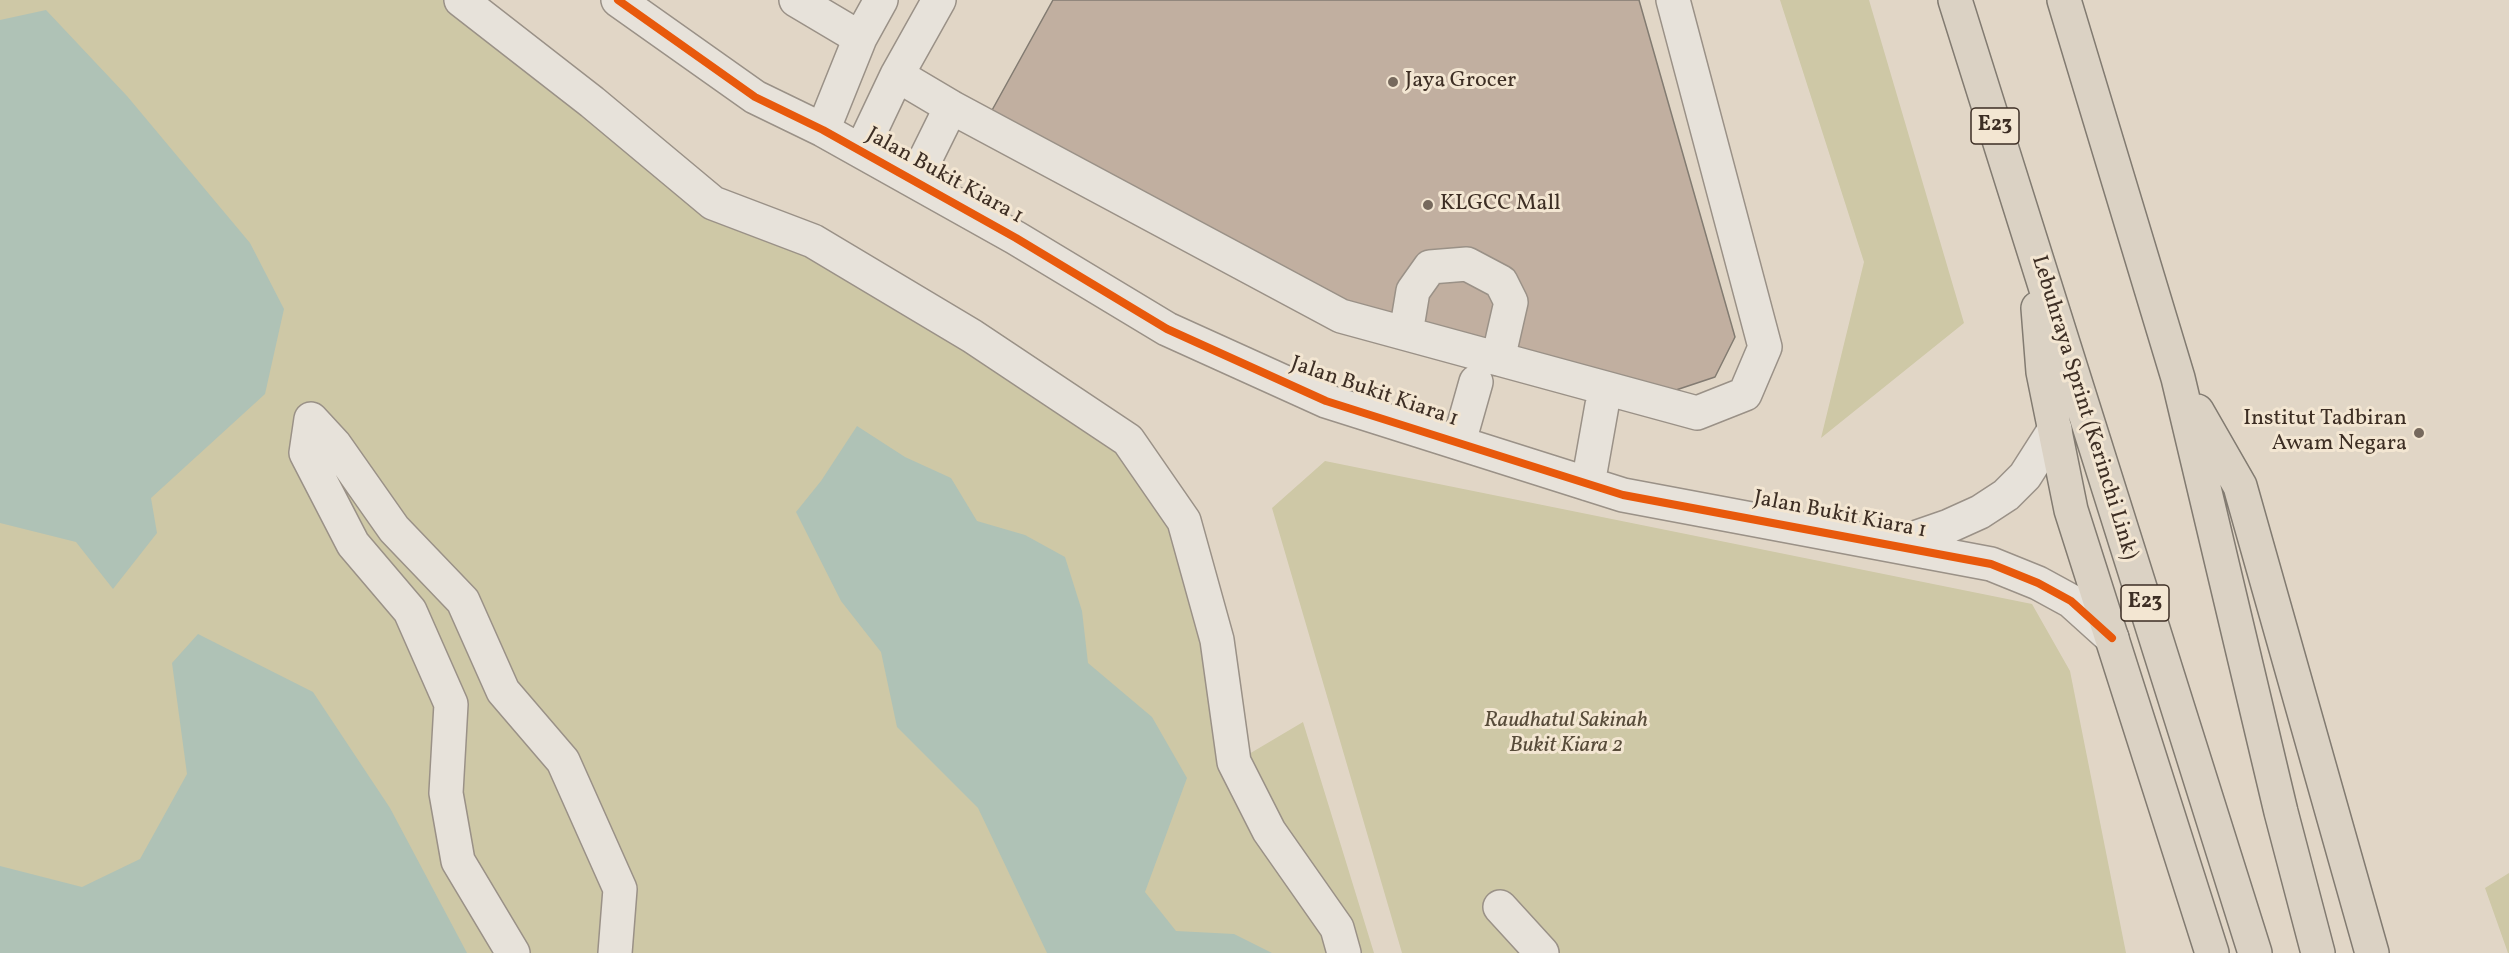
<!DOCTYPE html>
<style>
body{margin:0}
canvas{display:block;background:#e1d6c6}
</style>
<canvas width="2509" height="953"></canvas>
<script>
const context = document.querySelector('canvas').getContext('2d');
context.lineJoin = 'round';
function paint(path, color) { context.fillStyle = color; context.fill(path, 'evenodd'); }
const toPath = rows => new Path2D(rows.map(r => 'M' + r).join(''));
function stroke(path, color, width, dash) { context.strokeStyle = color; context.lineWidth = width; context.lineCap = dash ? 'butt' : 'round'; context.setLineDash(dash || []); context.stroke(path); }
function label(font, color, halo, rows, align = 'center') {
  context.font = font + ' Vollkorn,serif'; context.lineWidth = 6; context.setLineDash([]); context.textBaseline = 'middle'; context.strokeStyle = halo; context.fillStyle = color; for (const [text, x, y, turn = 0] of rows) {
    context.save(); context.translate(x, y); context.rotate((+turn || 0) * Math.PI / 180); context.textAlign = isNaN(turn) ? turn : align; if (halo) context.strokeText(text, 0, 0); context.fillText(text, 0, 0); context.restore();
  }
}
const green = toPath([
 [0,0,485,0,724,195,865,254,983,322,1088,392,1131,427,1157,453,1249,754,1303,722,1374,953,0,953],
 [1780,0,1869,0,1964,323,1821,438,1864,262],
 [1325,461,2032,604,2070,671,2126,953,1402,953,1272,508],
 [2509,873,2509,953,2508,953,2485,888]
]);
const water = toPath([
 [46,10,127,96,250,243,284,309,265,394,151,498,157,533,113,589,76,542,0,523,0,20],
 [857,426,905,457,951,478,977,521,1025,535,1065,557,1082,611,1088,663,1152,717,1187,778,1145,892,1176,931,1234,934,1272,953,1047,953,978,808,897,727,881,652,841,601,796,512,821,481],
 [198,634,313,692,390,808,467,953,0,953,0,866,82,887,140,859,187,774,172,663]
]);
const building = toPath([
 [1053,0,1639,0,1735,337,1715,377,1658,396,1327,298,991,112,1053,0]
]);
const minor = toPath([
 [461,0,592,102,713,203,813,241,972,336,1128,440,1184,521,1217,640,1234,762,1269,831,1337,928,1344,953],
 [618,0,755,97,823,130,1016,238,1167,329,1326,401,1623,495,1991,564,2038,583,2071,601,2112,638],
 [796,0,860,38],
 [897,75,951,107,1341,316,1697,413,1745,394,1765,347,1673,0],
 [823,130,860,38,881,0],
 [861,151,897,75,939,0],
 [915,180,951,107],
 [1406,333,1413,291,1430,267,1467,264,1501,282,1511,302,1498,359],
 [1459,442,1476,382],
 [1588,484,1602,405],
 [1897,544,1949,526,1980,512,2006,495,2025,476,2055,429],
 [1500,907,1542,953],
 [513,953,458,861,446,793,451,704,410,611,353,544,306,453,311,419,335,445,394,529,463,601,503,691,563,761,620,889,615,953]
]);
const highway = toPath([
 [1955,0,2255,953],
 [2064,0,2178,378,2281,812,2318,953],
 [2038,308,2043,372,2071,510,2212,953],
 [2197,411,2240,486,2372,953]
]);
const cycleway = toPath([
 [618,0,755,97,823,130,1016,238,1167,329,1326,401,1623,495,1991,564,2038,583,2071,601,2112,638]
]);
const markers = [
 [1393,82,6,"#76695d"],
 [1428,205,6,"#76695d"],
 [2419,433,6,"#76695d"]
];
const shields = [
 [1995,126,48],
 [2145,603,48]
];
const shieldNames = [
 ["E23",1995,126],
 ["E23",2145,603]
];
const poiNames = [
 ["Jaya Grocer",1405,82],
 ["KLGCC Mall",1440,205],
 ["Institut Tadbiran",2407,420,"right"],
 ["Awam Negara",2407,445,"right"]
];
const streetNames = [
 ["Jalan Bukit Kiara 1",944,177,29],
 ["Jalan Bukit Kiara 1",1374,393,19],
 ["Lebuhraya Sprint (Kerinchi Link)",2083,408,73],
 ["Jalan Bukit Kiara 1",1840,516,11]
];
const parkNames = [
 ["Raudhatul Sakinah",1566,722],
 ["Bukit Kiara 2",1566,747]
];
paint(green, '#cec8a6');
paint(water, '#afc2b6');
paint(building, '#c1afa0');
stroke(building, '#827b71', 1.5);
stroke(minor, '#9a9187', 36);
stroke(highway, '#827b71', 36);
stroke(minor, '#e7e2da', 33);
stroke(highway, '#dbd2c4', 33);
stroke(cycleway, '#e8590c', 8);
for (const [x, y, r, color] of markers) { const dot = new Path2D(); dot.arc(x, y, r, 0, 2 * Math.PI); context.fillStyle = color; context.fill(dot); stroke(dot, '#f3e6d2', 2); }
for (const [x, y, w] of shields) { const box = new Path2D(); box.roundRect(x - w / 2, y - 18, w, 36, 4.5); context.fillStyle = '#f3e6d2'; context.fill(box); stroke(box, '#3d2e24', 1.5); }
label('bold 21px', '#3d2e24', null, shieldNames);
label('22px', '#3d2e24', '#f3e6d2', poiNames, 'left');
label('22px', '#3d2e24', '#f3e6d2', streetNames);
label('italic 22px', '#574b39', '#f3e6d2', parkNames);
</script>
